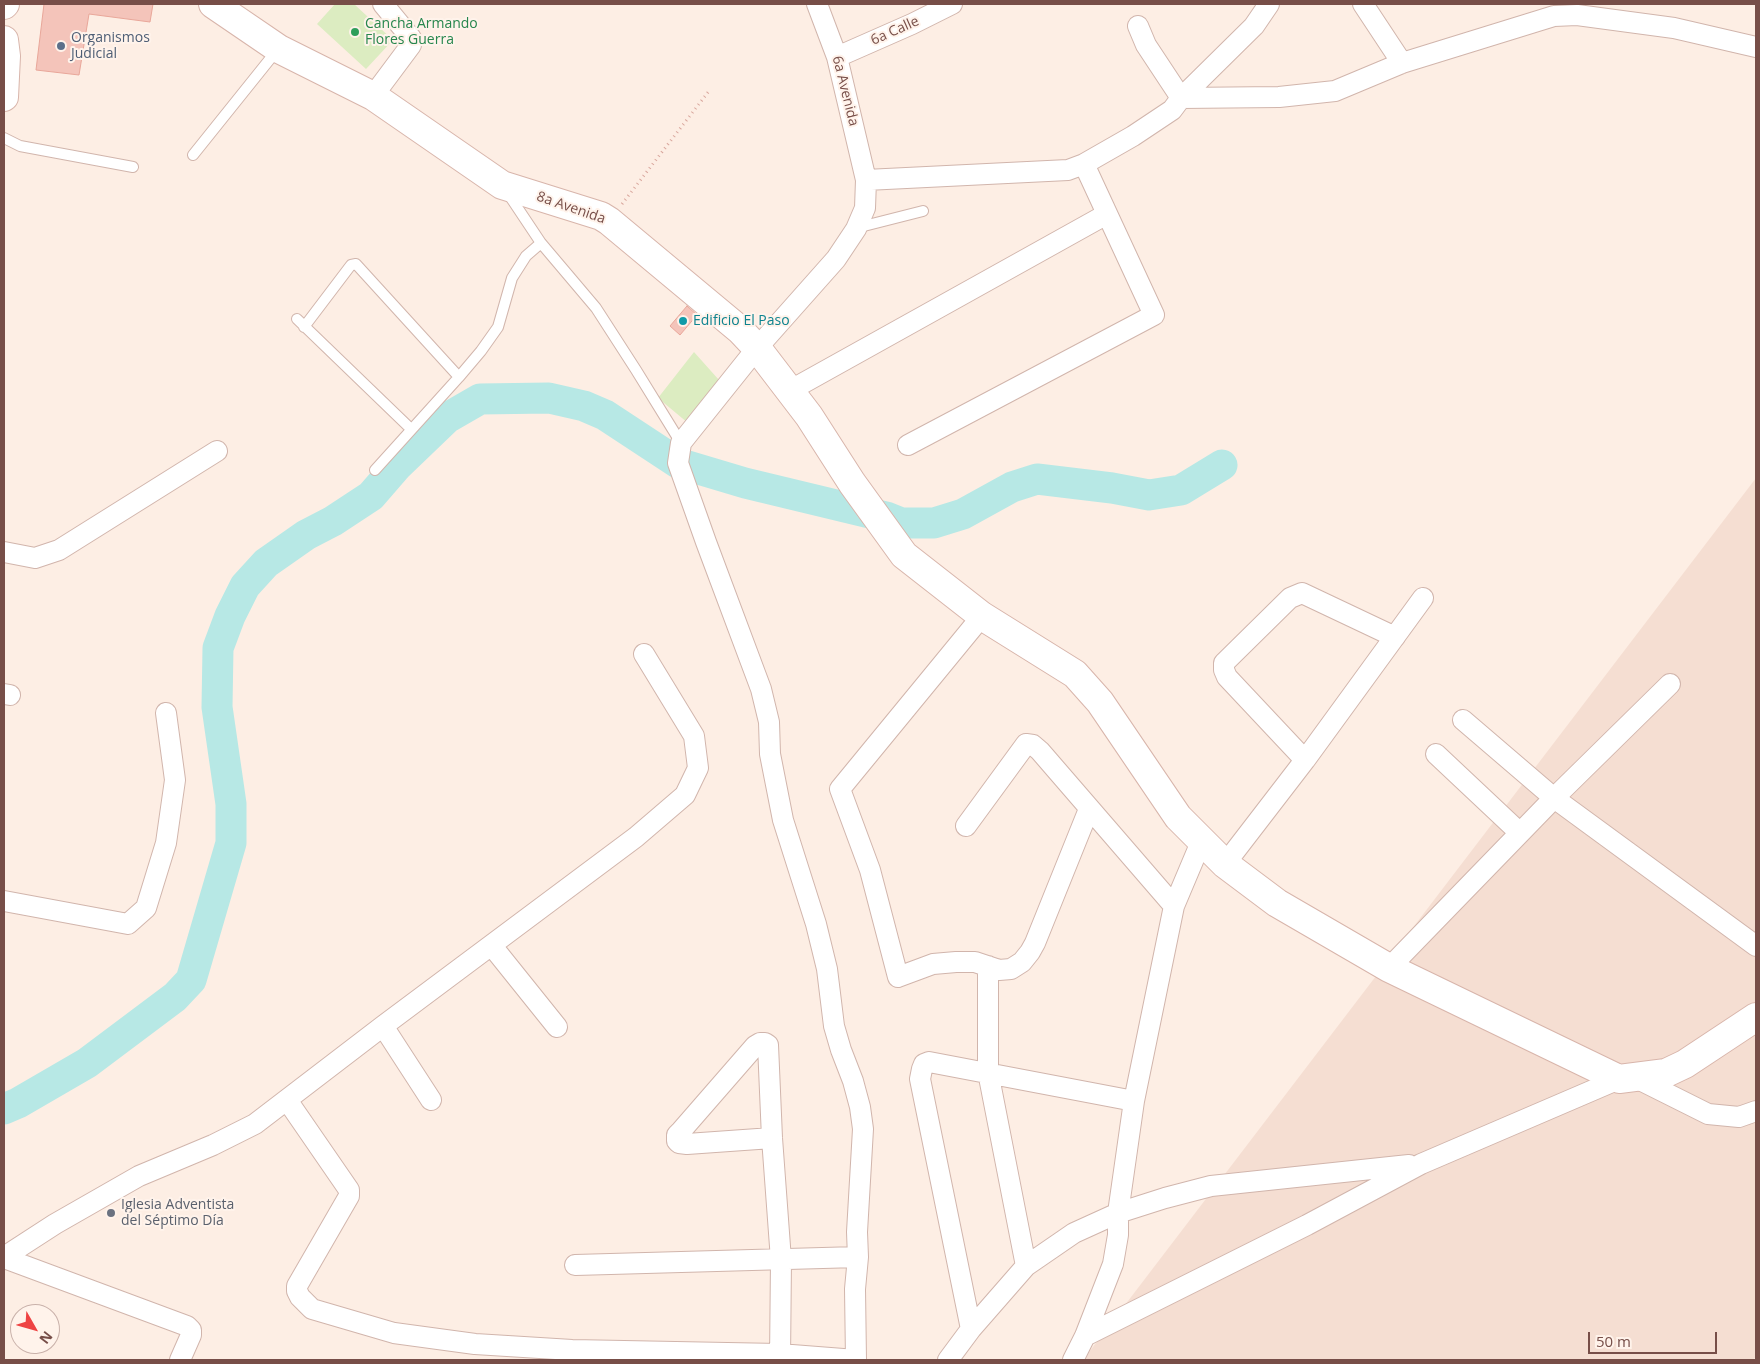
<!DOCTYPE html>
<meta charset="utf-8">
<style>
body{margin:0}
#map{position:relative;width:1760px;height:1364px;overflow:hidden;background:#fdeee4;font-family:"Open Sans",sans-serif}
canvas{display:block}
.frame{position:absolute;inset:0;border:5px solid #774e48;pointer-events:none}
.north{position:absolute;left:10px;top:1304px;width:50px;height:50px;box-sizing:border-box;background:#fff3eb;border:1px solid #c9b1aa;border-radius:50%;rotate:128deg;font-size:14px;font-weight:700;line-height:20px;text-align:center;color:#774e48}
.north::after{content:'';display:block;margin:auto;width:18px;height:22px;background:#ee4343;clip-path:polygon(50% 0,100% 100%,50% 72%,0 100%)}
.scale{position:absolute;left:1588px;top:1332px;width:129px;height:22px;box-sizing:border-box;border:2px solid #774e48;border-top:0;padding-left:6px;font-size:15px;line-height:18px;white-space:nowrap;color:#774e48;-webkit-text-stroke:4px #fff3eb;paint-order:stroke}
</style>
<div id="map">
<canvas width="1760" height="1364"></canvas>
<div class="frame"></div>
<div class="north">N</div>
<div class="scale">50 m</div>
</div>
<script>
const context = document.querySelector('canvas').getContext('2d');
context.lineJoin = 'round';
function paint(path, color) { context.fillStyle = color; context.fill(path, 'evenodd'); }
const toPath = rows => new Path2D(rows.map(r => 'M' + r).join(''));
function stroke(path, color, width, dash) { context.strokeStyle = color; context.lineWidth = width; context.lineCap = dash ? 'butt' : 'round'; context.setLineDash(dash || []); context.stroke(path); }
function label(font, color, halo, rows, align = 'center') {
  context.font = font + ' "Open Sans",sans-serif'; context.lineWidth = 4; context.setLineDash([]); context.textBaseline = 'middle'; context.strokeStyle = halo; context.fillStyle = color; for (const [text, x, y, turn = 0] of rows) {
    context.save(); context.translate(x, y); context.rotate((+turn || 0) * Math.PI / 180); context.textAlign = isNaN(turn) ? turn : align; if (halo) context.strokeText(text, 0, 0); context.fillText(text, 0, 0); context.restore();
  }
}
const residential = toPath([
 [1756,478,1756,1358,1750,1360,1083,1360]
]);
const green = toPath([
 [335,4,354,4,393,40,366,69,317,24],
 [694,352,719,380,688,423,658,398]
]);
const river = toPath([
 [4,1109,18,1103,87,1063,175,997,191,980,231,843,231,804,217,707,218,648,230,616,245,586,266,563,306,535,333,521,371,496,397,466,447,418,480,399,549,398,584,406,605,415,678,463,745,483,886,517,901,523,934,523,963,514,1012,487,1037,479,1112,488,1149,495,1181,490,1222,465]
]);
const building = toPath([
 [44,4,153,4,150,22,89,14,79,75,36,70,44,4],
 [687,306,697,315,680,335,670,326,687,306]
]);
const path = toPath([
 [622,204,709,91]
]);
const lane = toPath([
 [4,138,20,146,133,167],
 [193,155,278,49],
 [507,192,541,243,596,308,636,370,681,443],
 [856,228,923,211],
 [297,319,411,429],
 [304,327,351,265,356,264,459,377,481,351,498,327,512,278,526,256,541,243],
 [375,470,459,377]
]);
const street = toPath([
 [817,4,837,57,866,180,865,208,856,229,836,259,757,348,681,443,678,463,706,542,761,689,769,722,770,754,783,820,816,924,827,969,834,1026,841,1050,853,1081,860,1107,863,1129,857,1232,858,1257,855,1289,856,1360],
 [1363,4,1402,63],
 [1138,26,1146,45,1181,98,1279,97,1335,91,1402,63,1554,16,1577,15,1674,28,1756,47],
 [837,57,912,24,952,4],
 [373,96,411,45,411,38,383,4],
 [866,180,1068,170,1084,164,1133,136,1172,110,1181,98,1254,26,1269,4],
 [789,391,1107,214],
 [908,445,1154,315,1084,164],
 [4,552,35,558,59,550,217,451],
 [982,616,840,789,870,870,898,977,933,964,956,962,975,962,999,970,1011,969,1022,962,1030,952,1035,943,1089,809],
 [4,694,10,695],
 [1463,720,1554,798,1756,946],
 [1436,754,1520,833],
 [1305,760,1227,677,1224,670,1224,663,1290,598,1302,593,1395,637],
 [966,826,1026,744,1033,745,1040,751,1174,906],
 [1225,864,1305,760,1423,598],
 [4,901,128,924,146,908,166,843,175,780,166,713],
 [492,946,557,1027],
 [988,966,988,1072,1026,1266],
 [1389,968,1554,798,1670,684],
 [383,1026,431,1100],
 [1636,1078,1708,1114,1739,1117,1756,1111],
 [287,1100,349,1190,349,1196,297,1286,297,1291,300,1297,312,1309,394,1333,475,1344,572,1350,779,1354,856,1360],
 [772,1138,687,1144,679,1143,677,1141,677,1135,681,1131,755,1046,760,1043,765,1043,768,1045,772,1138,781,1260,780,1360],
 [4,1257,55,1224,139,1176,213,1145,255,1124,383,1026,636,837,685,795,698,768,694,736,644,654],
 [4,1258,187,1326,191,1330,191,1335,180,1360],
 [575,1265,858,1257],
 [971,1329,920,1079,922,1069,924,1064,929,1062,1134,1101],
 [1085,1336,1307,1225,1421,1164,1619,1079],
 [948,1360,971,1329,1026,1266,1074,1233,1118,1213,1165,1198,1211,1186,1409,1165],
 [1073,1360,1085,1336,1113,1264,1118,1235,1118,1213,1134,1101,1174,906,1201,842]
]);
const secondary = toPath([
 [213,4,279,49,373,96,502,185,601,216,609,221,740,330,757,348,809,416,852,483,904,555,982,616,1075,674,1100,702,1178,817,1225,864,1277,903,1389,968,1619,1079,1666,1073,1685,1064,1756,1017],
 [4,5,5,4],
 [4,40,6,56,4,97]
]);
const markers = [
 [355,32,5,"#2e9e5b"],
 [61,46,5,"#5c6f8a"],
 [683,321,5,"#0f9aa8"],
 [111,1213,5,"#6b7280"]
];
const leisureNames = [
 ["Cancha Armando",365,24],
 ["Flores Guerra",365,40]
];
const streetNames = [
 ["6a Calle",895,31,-24],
 ["6a Avenida",845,91,76],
 ["8a Avenida",571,208,19]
];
const serviceNames = [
 ["Organismos",71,38],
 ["Judicial",71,54]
];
const cultureNames = [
 ["Edificio El Paso",693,321]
];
const worshipNames = [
 ["Iglesia Adventista",121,1205],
 ["del Séptimo Día",121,1221]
];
paint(residential, '#f5ded2');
paint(green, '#dcecc1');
stroke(river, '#b7e8e5', 31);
paint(building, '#f4c4ba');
stroke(building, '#e8a699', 1);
stroke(lane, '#d1b5ac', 12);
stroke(street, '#d1b5ac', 22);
stroke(secondary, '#d8b5ab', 30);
stroke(path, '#d9a79d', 3, [1, 4]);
stroke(lane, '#fff', 10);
stroke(street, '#fff', 20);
stroke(secondary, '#fff', 28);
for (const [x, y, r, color] of markers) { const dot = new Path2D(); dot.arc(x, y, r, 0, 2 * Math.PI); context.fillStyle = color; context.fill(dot); stroke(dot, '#fff3eb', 2); }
label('14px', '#27864d', '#fff3eb', leisureNames, 'left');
label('14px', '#774e48', '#fff3eb', streetNames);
label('14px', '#4e5e75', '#fff3eb', serviceNames, 'left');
label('14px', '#0d838f', '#fff3eb', cultureNames, 'left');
label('14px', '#5b616d', '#fff3eb', worshipNames, 'left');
</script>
